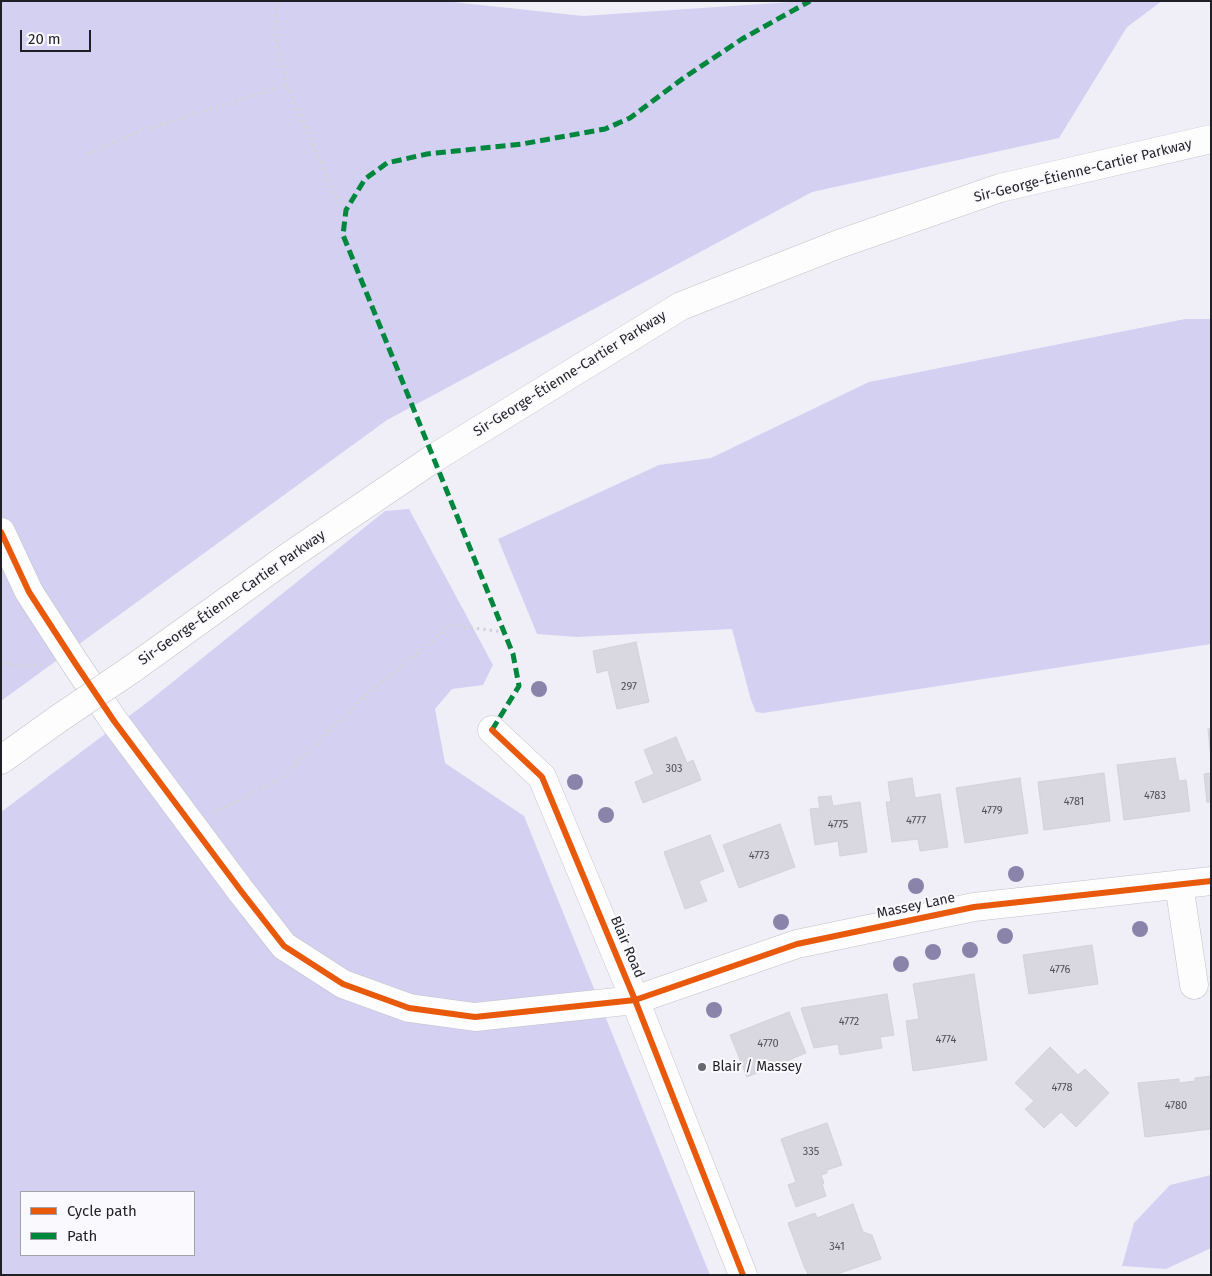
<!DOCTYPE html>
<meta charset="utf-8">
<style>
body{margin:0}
#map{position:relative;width:1212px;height:1276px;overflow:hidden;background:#f0eff8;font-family:"Fira Sans",sans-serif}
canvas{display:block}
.frame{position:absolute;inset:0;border:2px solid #1f1f26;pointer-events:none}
.legend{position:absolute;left:20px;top:1191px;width:175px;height:65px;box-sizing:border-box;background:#fafafe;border:1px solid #a2a2a8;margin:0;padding:6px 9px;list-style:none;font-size:15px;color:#1f1f26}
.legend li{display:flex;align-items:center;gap:10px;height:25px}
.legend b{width:25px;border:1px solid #a2a2a8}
.scale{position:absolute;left:20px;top:30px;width:71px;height:22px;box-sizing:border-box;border:2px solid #1f1f26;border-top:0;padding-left:6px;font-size:15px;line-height:18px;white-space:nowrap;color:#1f1f26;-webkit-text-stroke:4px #fafafe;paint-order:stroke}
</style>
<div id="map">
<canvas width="1212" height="1276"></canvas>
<div class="frame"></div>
<ul class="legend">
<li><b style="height:6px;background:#e8590c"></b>Cycle path</li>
<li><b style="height:6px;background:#00873e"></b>Path</li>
</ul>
<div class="scale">20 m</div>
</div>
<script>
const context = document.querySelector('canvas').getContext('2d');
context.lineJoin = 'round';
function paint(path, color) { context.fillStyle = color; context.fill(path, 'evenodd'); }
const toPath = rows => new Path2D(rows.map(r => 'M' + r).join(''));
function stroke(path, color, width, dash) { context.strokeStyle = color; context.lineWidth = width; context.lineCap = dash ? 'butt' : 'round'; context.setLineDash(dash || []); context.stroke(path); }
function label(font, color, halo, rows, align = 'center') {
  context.font = font + ' "Fira Sans",sans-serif'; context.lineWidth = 4; context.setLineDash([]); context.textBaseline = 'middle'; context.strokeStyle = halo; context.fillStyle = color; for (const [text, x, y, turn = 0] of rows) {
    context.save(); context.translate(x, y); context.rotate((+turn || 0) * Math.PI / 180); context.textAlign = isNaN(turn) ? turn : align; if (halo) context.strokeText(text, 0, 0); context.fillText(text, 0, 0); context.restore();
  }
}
const forest = toPath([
 [1,1,444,1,583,16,806,1,1162,1,1127,27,1059,138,812,192,387,420,1,701],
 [1185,319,1211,319,1211,644,763,713,756,712,751,700,732,629,577,637,537,634,498,539,659,465,711,458,869,382],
 [409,509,493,665,483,685,452,689,435,709,445,763,524,816,710,1275,1,1275,1,812,149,701,385,511],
 [21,1192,194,1192,194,1255,21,1255],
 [1211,1175,1211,1248,1166,1269,1122,1266,1134,1223,1170,1185]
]);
const building = toPath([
 [636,642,649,702,617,709,608,670,597,673,593,651,636,642],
 [1208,729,1211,729,1211,759,1208,729],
 [676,737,687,763,693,760,701,780,643,803,635,782,654,774,644,750,676,737],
 [1175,758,1179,781,1186,780,1190,811,1124,820,1117,765,1175,758],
 [1104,773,1110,821,1044,830,1038,782,1104,773],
 [1211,773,1211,802,1207,802,1204,774,1211,773],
 [912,778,915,798,940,794,948,847,920,851,918,839,892,842,886,802,891,802,888,782,912,778],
 [1020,778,1028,833,965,843,956,788,1020,778],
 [831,796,833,806,860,802,867,852,840,856,838,841,815,845,810,809,820,808,818,797,831,796],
 [780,824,795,867,739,888,723,845,780,824],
 [710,835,724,871,699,881,707,901,685,909,664,852,710,835],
 [1092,945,1098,984,1029,994,1023,955,1092,945],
 [974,974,987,1060,913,1071,906,1021,919,1019,913,984,974,974],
 [887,994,894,1035,880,1037,882,1048,840,1055,838,1044,814,1048,801,1008,887,994],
 [789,1012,806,1053,747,1077,730,1035,789,1012],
 [1050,1047,1078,1075,1085,1069,1109,1093,1076,1127,1061,1112,1044,1128,1025,1109,1034,1101,1015,1083,1050,1047],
 [1211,1076,1211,1129,1145,1137,1138,1083,1179,1079,1179,1083,1195,1081,1195,1078,1211,1076],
 [827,1123,842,1165,827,1170,827,1173,821,1175,824,1183,822,1184,826,1196,796,1207,788,1185,796,1182,781,1139,827,1123],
 [853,1204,863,1232,872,1235,881,1259,834,1275,808,1275,806,1269,805,1269,788,1223,815,1213,817,1218,853,1204]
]);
const path = toPath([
 [277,1,275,33,287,85,331,186,346,210],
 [88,154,138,132,287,85],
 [1,662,17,666,45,665],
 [213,813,283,777,359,701,451,625,504,632]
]);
const minor = toPath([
 [1,532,29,592,75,663,114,721,241,891,284,946,343,984,409,1008,475,1017,635,1000,797,944,974,907,1211,881],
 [492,730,542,777,635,1000,743,1275],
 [1179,884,1194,985]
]);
const major = toPath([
 [132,669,288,557,434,458,681,306,839,244,1000,188,1211,139],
 [1,760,58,719]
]);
const majorBridge = toPath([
 [58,719,132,669]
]);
const quiet = toPath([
 [492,730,519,686,513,654,343,235,346,210,365,179,387,163,427,154,522,144,605,129,630,118,685,77,742,39,810,1]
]);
const cycleway = toPath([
 [1,532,29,592,75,663,114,721,241,891,284,946,343,984,409,1008,475,1017,635,1000,797,944,974,907,1211,881],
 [492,730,542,777,635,1000,743,1275]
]);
const trees = [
 [539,689],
 [575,782],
 [606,815],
 [1016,874],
 [916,886],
 [781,922],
 [1140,929],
 [1005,936],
 [970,950],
 [933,952],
 [901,964],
 [714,1010]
];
const markers = [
 [702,1067,5,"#686870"]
];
const numberNames = [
 ["297",629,687],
 ["303",674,769],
 ["4783",1155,796],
 ["4781",1074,802],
 ["4779",992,811],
 ["4777",916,821],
 ["4775",838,825],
 ["4773",759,856],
 ["4776",1060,970],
 ["4772",849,1022],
 ["4774",946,1040],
 ["4770",768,1044],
 ["4778",1062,1088],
 ["4780",1176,1106],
 ["335",811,1152],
 ["341",837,1247]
];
const streetNames = [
 ["Sir-George-Étienne-Cartier Parkway",1083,171,-14],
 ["Sir-George-Étienne-Cartier Parkway",570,374,-32],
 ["Sir-George-Étienne-Cartier Parkway",232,598,-35],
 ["Massey Lane",916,906,-12],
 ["Blair Road",627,947,67]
];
const poiNames = [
 ["Blair / Massey",712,1067]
];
paint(forest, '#d3d0f2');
paint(building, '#d9d8e0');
stroke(building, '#d2d1d9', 1);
stroke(minor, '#c2c1c9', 29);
stroke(major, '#c2c1c9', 29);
stroke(path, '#d3d3d5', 3, [2.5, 4]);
stroke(minor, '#fdfdfe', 28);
stroke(major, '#fdfdfe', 28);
stroke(majorBridge, '#c2c1c9', 29, []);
stroke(majorBridge, '#fdfdfe', 28);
stroke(quiet, '#00873e', 5, [10, 5]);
stroke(cycleway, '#e8590c', 6);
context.fillStyle = '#8a83aa';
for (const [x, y] of trees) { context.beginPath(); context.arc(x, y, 8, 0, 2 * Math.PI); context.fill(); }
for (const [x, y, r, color] of markers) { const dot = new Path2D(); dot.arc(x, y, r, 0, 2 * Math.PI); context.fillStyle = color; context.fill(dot); stroke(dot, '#fafafe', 2); }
label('11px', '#504f56', null, numberNames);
label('14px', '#1f1f26', '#fafafe', streetNames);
label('14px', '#1f1f26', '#fafafe', poiNames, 'left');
</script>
